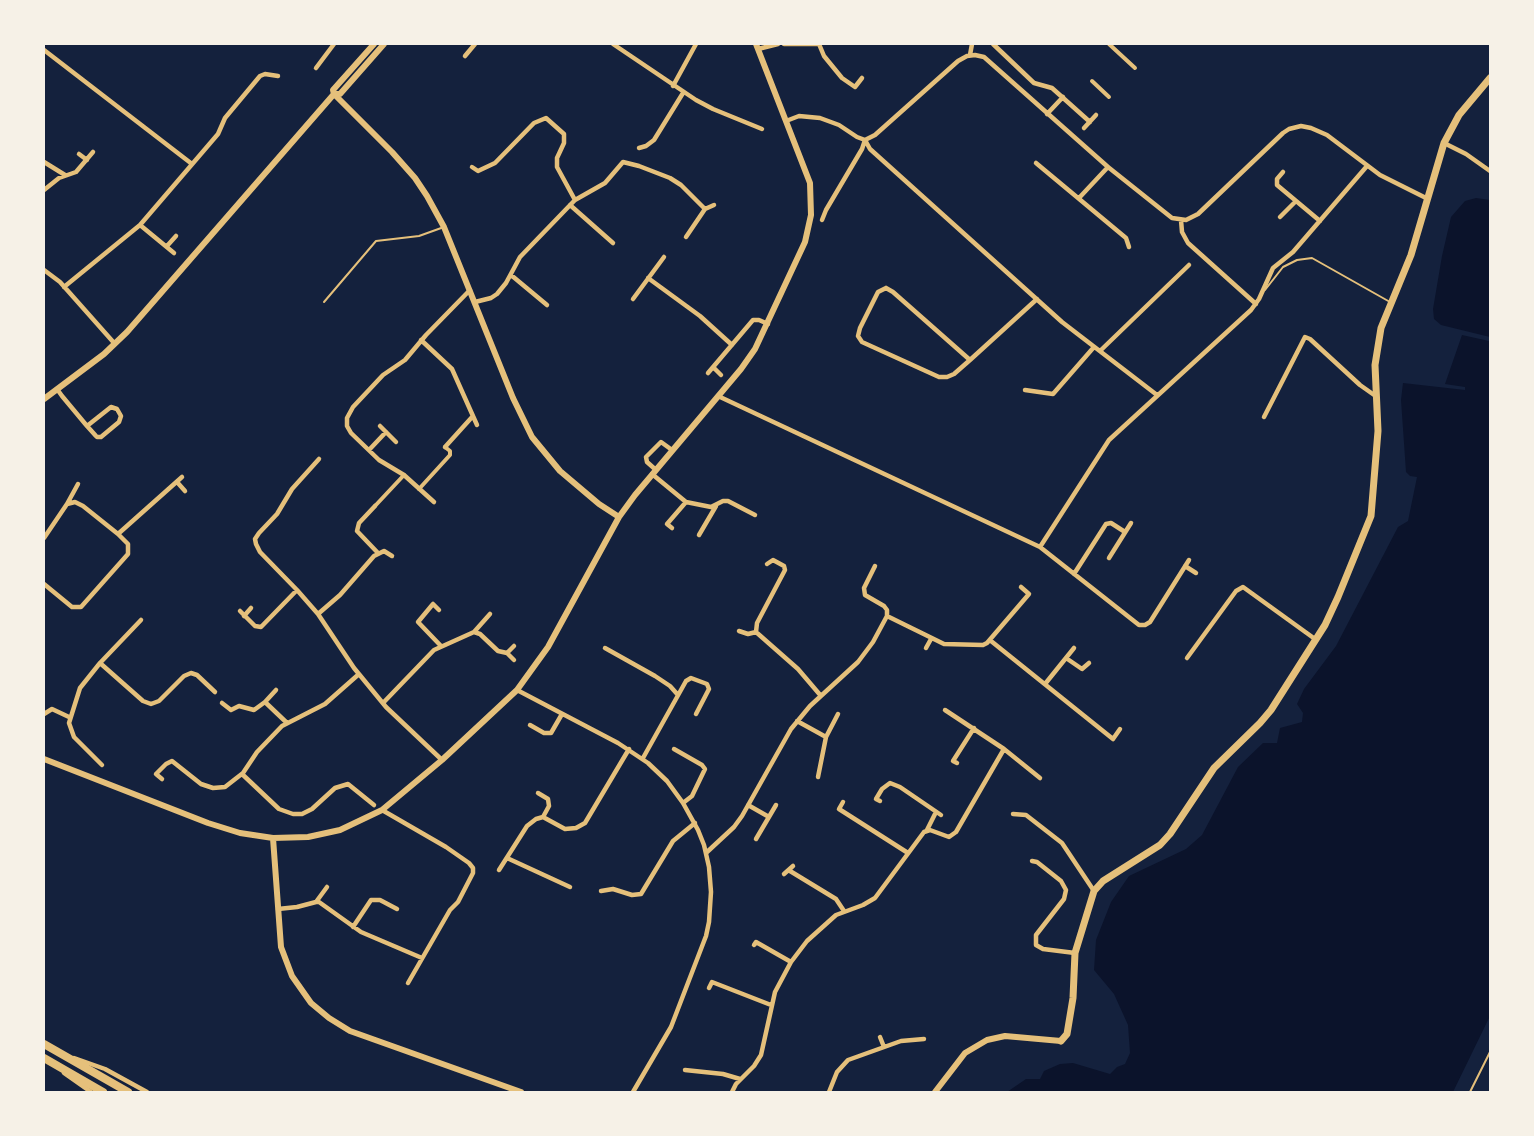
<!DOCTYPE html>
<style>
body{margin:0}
#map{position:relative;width:1534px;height:1136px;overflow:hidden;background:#14213d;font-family:Lato,sans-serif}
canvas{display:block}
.frame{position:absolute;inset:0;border:45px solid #f6f1e7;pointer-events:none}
</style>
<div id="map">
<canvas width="1534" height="1136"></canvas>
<div class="frame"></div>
</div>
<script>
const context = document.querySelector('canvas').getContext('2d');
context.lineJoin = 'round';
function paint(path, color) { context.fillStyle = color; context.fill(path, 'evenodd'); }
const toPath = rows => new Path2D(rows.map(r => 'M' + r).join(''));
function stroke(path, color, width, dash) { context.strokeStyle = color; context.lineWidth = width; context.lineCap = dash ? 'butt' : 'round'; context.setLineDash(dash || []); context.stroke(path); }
const water = toPath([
 [1476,198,1490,200,1490,337,1441,325,1434,319,1433,309,1442,256,1451,217,1465,201],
 [1462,335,1489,341,1490,338,1490,1016,1453,1092,1007,1092,1026,1079,1040,1079,1044,1071,1060,1064,1073,1063,1110,1074,1117,1067,1125,1064,1130,1053,1128,1025,1114,994,1094,970,1096,940,1111,902,1129,876,1186,849,1202,835,1238,767,1263,743,1277,743,1280,728,1302,722,1303,713,1297,704,1304,689,1336,646,1398,527,1408,521,1417,477,1410,476,1406,472,1401,400,1403,383,1465,390,1465,387,1445,384]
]);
const service = toPath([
 [1265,290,1283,267,1297,260,1312,258,1390,302],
 [324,302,376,241,419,236,444,227],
 [1470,1092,1490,1052]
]);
const pedestrian = toPath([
 [1109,44,1135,68],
 [1092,81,1109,97],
 [419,489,450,455,450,451,445,447],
 [375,506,404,475]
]);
const minor = toPath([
 [613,44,696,100,713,109,762,129],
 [784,44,819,44],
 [819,44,824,56,842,78,855,87,862,78],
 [993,44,1034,83,1052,88,1090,122],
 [758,49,778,44],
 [44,50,192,164],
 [970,55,972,44],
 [465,56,475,44],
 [316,68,334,44],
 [673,86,696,44],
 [1047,114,1063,97],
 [786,121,799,116,820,118,839,125,857,137,865,140],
 [1084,128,1096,115],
 [865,140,875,135,958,61,967,56,975,55,984,57,1108,167,1172,218,1186,220,1198,214,1283,133,1289,129,1301,126,1311,128,1327,135,1380,175,1426,198],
 [865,140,870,149,1062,322,1157,395],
 [1444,143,1466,154,1490,171],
 [639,148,646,146,654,140,683,93],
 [79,154,87,160],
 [44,162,65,175],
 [1036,163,1126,238,1129,247],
 [472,167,478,171,495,163,534,123,546,118,564,134,564,143,557,158,557,167,575,200],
 [1283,172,1277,179,1277,185,1320,221],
 [44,190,59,178,76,172,93,152],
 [1079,198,1108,167],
 [570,205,613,243],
 [705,209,714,205],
 [1280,217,1296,201],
 [822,220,826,210,862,149,865,140],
 [1181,220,1182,232,1188,243,1256,304],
 [140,225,174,253],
 [167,246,176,236],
 [44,270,60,282,115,344],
 [511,275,547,305],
 [648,278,700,316,732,345],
 [64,287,140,225,218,134,225,118,260,76,265,74,278,76],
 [886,288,893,292,970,360,954,374,947,377,939,377,862,342,858,336,860,328,878,292,886,288],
 [633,299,664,257],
 [475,302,491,298,497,294,506,283,520,257,575,200,605,183,623,162,639,166,670,178,681,185,705,209,686,237],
 [421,340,452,369,477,425],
 [1100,351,1189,265],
 [970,360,1037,299],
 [713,367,721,375],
 [708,373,753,320,759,320,768,324],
 [57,389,62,396,87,426,96,436,97,437,101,437,119,422,121,416,117,409,111,407,87,426],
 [1025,390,1053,394,1094,347],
 [718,396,1040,547,1139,625,1145,625,1150,622,1189,560],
 [1264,417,1305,337,1310,339,1360,385,1377,397],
 [380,426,396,442],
 [445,447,473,416],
 [369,450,386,432],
 [319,459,292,489,277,514,259,533,255,539,256,544,260,552,297,590,318,614,354,668,386,707,442,760],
 [656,470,647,462,646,457,661,442,672,450],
 [652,474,686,502,711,507,723,501,728,501,755,515],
 [177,482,185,491],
 [434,502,404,475,379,460,351,433,347,426,347,418,353,407,383,375,405,360,426,335,470,290],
 [67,504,78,484],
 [375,506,359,523,357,531,378,553],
 [672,528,667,524,686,502],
 [699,535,716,506],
 [44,538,67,504,75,502,83,506,118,534,182,477],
 [1040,547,1109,440,1251,310,1259,299,1273,268,1293,252,1367,166],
 [1109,558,1131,523],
 [767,564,773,560,784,566,785,570,757,623,756,632,798,669,821,696],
 [875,566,864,588,865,595,884,606,887,610,887,616,944,644,983,645,987,643,1029,594,1021,587],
 [1185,566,1196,573],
 [1074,574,1106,524,1111,523,1125,532],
 [44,584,72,607,81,607,128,554,128,544,118,534],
 [439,610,433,604,418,622,441,646],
 [240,611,255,626,261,627,297,590],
 [318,614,340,595,374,556,384,551,392,556],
 [490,614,474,632,480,634,498,651,507,653,514,660],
 [244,616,251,608],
 [739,631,748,634,756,632],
 [991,641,1113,739,1120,729],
 [605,648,655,676,670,686,678,695],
 [926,648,931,639],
 [507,653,514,646],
 [1066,658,1082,669,1089,663],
 [1187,658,1236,591,1243,587,1315,639],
 [100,663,141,620],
 [1045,684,1074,648],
 [517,690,618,743,648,763,667,781,683,803,698,830,704,845,709,867,711,892,709,922,706,936,671,1027,633,1092],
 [265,702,276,690],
 [222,703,231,710,239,706,254,710,265,702,286,722],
 [383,703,434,650,474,632],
 [945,710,1004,749,1040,778],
 [44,714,52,709,69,717],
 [797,721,826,737,838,714],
 [530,725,544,733,551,733,562,714],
 [674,749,702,765,705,769,692,796,683,803],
 [643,758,686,681,691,678,707,684,709,689,696,714],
 [957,763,953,761,974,728],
 [102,765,74,737,69,723,80,688,100,663,143,701,151,704,159,701,184,676,191,673,197,675,215,692],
 [242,774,279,809,293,814,302,814,312,809,335,788,348,784,374,805],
 [818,777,826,737],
 [162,779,156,774,166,764,172,761,201,784,213,788,225,787,243,773,257,752,282,726,325,704,359,674],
 [880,801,876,799,882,789,890,783,900,787,941,815],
 [843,802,839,809,908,853],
 [748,805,769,817],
 [382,810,446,847,469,863,473,868,473,873,458,902,450,910,408,983],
 [1013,814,1026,815,1062,843,1094,891],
 [543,817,565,829,576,828,585,823,629,749],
 [927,830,936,812],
 [756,839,776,805],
 [706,853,734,827,742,816,791,729,810,706,858,662,873,642,887,616],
 [507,858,570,887],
 [1032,861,1037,862,1061,881,1066,890,1064,899,1036,935,1036,945,1043,949,1075,953],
 [499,870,527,826,536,819,543,817,549,806,548,799,538,793],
 [790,871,836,899,844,911],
 [784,874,793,866],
 [601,891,613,889,632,895,641,894,673,841,695,823],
 [316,902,319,902,361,932,422,958],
 [278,909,297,907,316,902,327,887],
 [353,927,371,900,380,900,397,909],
 [754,945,756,942,791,962],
 [709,988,712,982,771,1005],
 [880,1037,884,1047],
 [74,1058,105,1069,147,1092],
 [685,1070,723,1074,740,1079],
 [64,1073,91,1092],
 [732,1092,736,1084,754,1066,761,1055,775,992,791,962,807,941,836,915,863,905,875,898,924,832,930,830,949,837,956,832,1004,749],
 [829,1092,837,1072,848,1060,901,1041,924,1039]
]);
const tertiary = toPath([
 [334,94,392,152,415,178,427,196,444,227,513,398,532,437,560,471,599,504,619,517],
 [334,94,340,94,384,44],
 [44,399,104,354,127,332,334,94,333,90,374,44],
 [44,759,208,823,240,833,273,838,308,837,340,830,382,810,442,760,517,690,548,647,619,517,635,495,741,369,755,349,805,242,811,215,810,183,756,44],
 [273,838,281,947,292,976,311,1003,329,1018,350,1031,521,1092],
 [935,1092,965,1053,987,1040,1005,1036,1061,1041]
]);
const secondary = toPath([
 [1061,1041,1067,1034,1073,998,1075,953,1094,891,1103,881,1160,845,1170,834,1214,768,1260,723,1271,710,1325,625,1338,597,1371,516,1378,431,1375,365,1381,328,1411,255,1444,143,1459,115,1490,78]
]);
const trunk = toPath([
 [44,1044,128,1092],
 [44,1058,103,1092]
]);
paint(water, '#0b132b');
stroke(service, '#e5c07b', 2);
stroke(pedestrian, '#e5c07b', 4);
stroke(minor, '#e5c07b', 4.5);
stroke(tertiary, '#e5c07b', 6);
stroke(secondary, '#e5c07b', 7);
stroke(trunk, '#e5c07b', 8);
</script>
